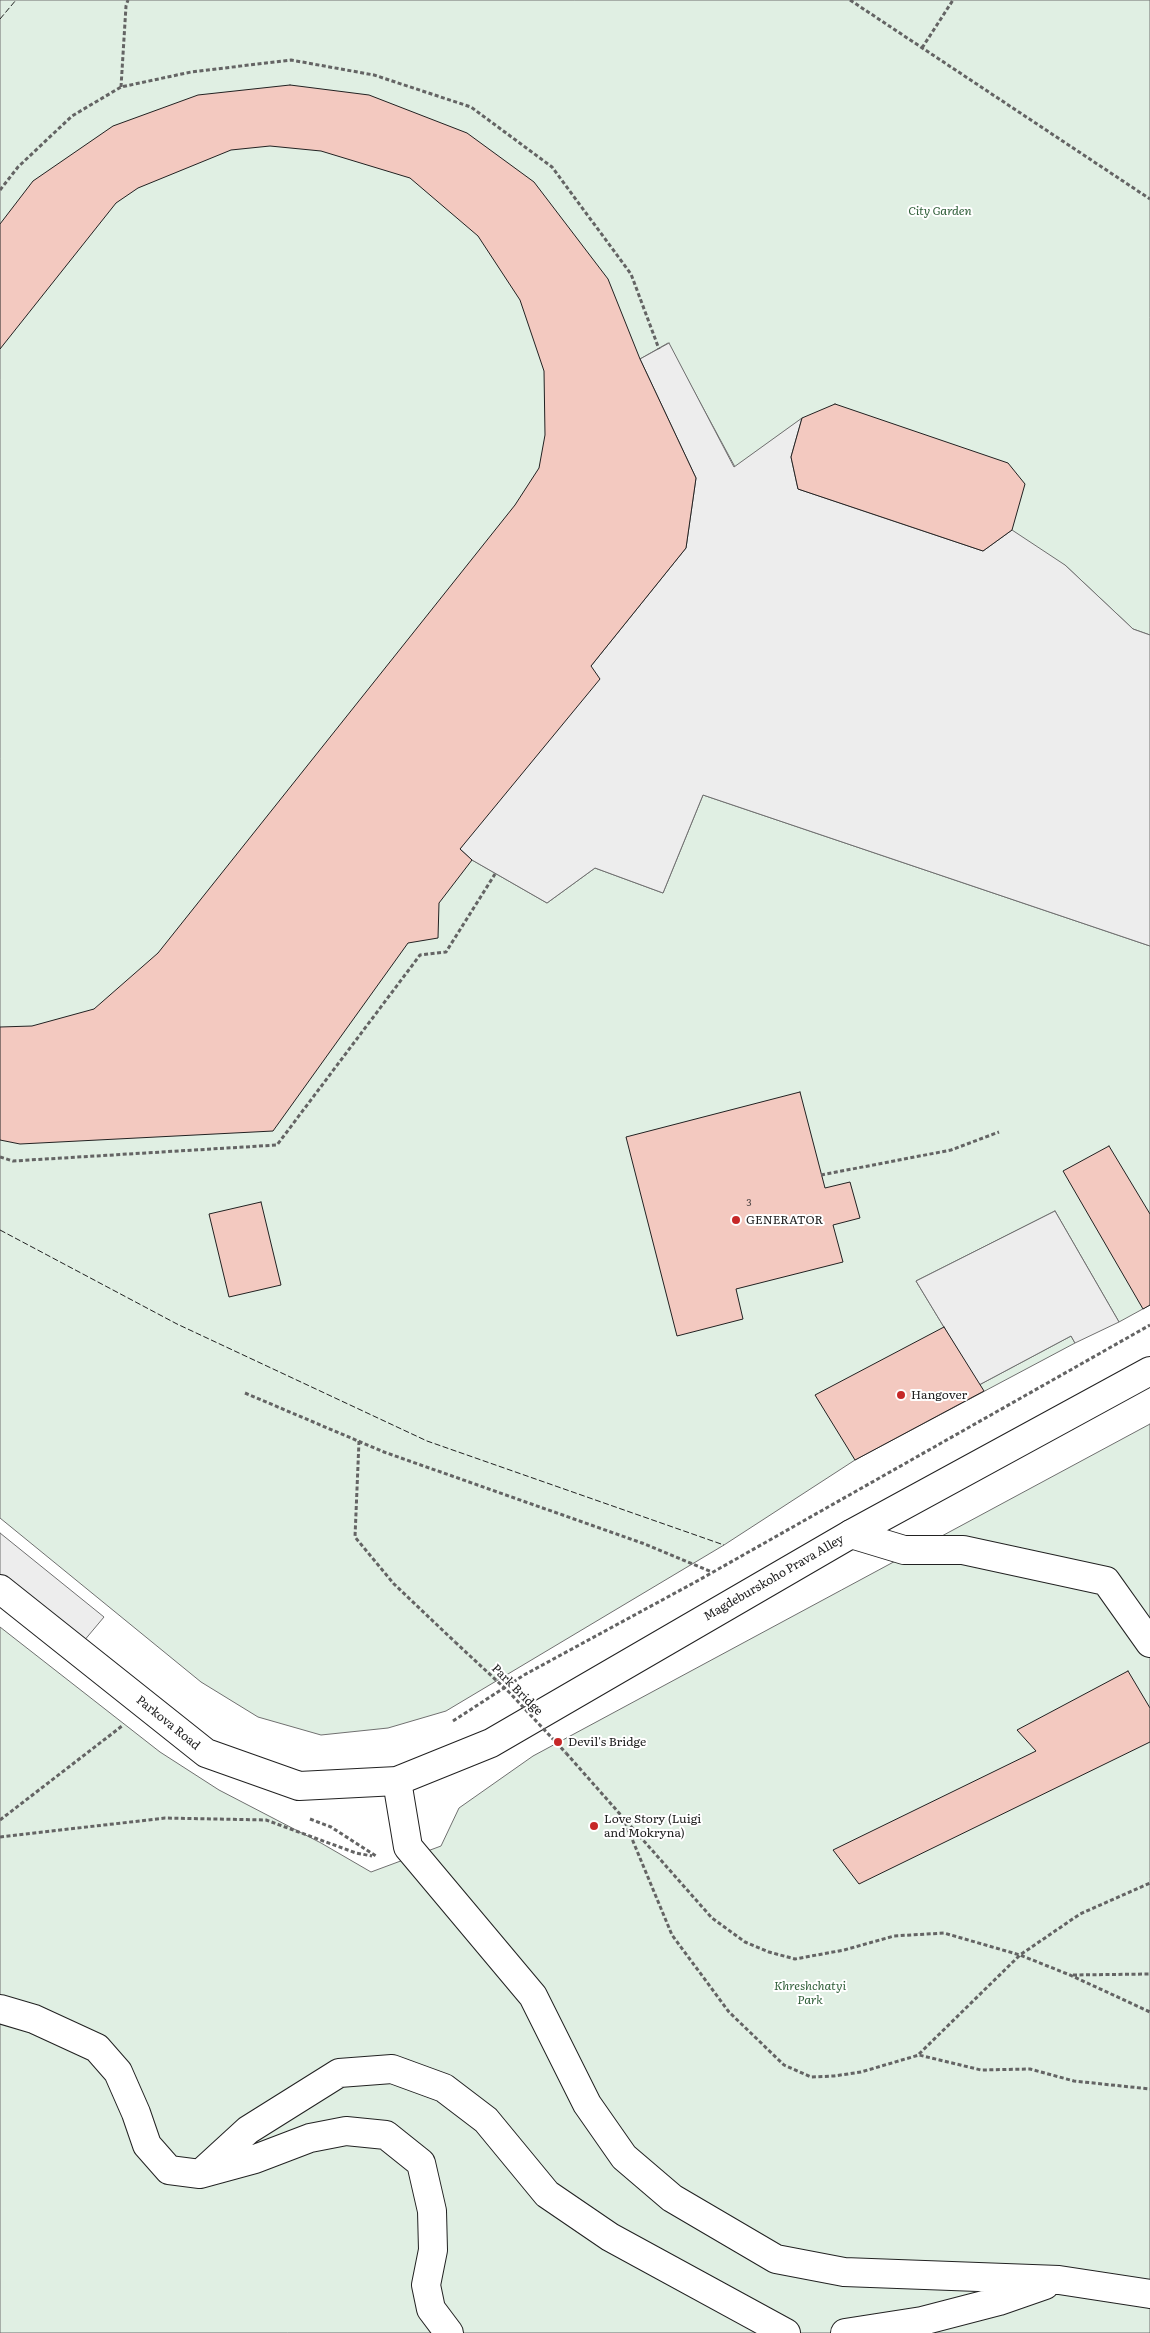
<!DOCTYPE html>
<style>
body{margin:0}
canvas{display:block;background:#fff}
</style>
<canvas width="1150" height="2333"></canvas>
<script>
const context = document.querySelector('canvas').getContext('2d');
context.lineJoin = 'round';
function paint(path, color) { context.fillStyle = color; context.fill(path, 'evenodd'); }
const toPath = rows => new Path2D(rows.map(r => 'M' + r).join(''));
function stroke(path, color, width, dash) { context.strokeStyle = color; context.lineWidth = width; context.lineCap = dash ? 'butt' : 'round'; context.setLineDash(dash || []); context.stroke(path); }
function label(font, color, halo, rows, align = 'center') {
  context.font = font + ' Literata,serif'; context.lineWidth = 4; context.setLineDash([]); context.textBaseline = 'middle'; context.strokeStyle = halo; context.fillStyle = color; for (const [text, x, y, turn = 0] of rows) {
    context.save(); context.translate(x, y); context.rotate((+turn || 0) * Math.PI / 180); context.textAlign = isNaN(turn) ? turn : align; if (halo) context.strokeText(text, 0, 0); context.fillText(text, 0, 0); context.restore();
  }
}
const green = toPath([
 [0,0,1150,0,1150,635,1133,629,1065,565,983,551,798,489,791,457,802,419,735,467,668,343,640,359,696,478,686,548,460,849,472,860,547,903,595,868,663,893,703,795,1150,946,1150,1305,1119,1322,1055,1211,916,1281,979,1385,1071,1336,1075,1343,855,1460,724,1545,446,1711,388,1728,321,1735,258,1717,201,1682,0,1518,0,0],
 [1150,1424,1150,2333,0,2333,0,1627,160,1752,219,1790,321,1843,371,1872,441,1846,459,1808,533,1756,1150,1424]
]);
const parking = toPath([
 [669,343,734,467,802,418,791,457,798,489,983,551,1012,530,1065,565,1133,629,1150,635,1150,946,703,795,663,893,595,868,547,903,472,860,460,849,591,666,686,548,696,478,640,359,669,343],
 [1055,1211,1119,1322,1075,1343,1071,1336,979,1385,916,1281,1055,1211],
 [0,1533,104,1617,83,1642,0,1576,0,1533]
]);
const building = toPath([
 [290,85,369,95,467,133,534,182,608,279,640,359,696,478,686,548,591,666,600,679,460,849,472,860,439,903,438,938,408,943,273,1131,20,1144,0,1140,0,1027,32,1026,94,1009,158,953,515,505,539,468,545,435,544,371,520,300,478,236,410,178,321,151,270,146,231,150,138,188,116,203,0,349,0,224,33,181,113,126,198,95,290,85],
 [835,404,1008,463,1025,484,1012,530,983,551,798,489,791,457,802,418,835,404],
 [800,1092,825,1188,850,1182,860,1218,833,1225,843,1262,736,1289,743,1319,677,1336,626,1137,800,1092],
 [1109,1146,1150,1214,1150,1305,1143,1309,1063,1171,1109,1146],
 [261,1202,281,1285,229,1297,209,1214,261,1202],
 [944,1327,984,1391,855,1460,815,1395,944,1327],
 [1128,1671,1150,1708,1150,1742,859,1884,833,1850,1036,1751,1017,1730,1128,1671]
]);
const path = toPath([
 [850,0,1150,199],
 [922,48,953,0],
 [121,87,126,6,128,0],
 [0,190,18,167,72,116,121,87,191,72,291,60,374,75,471,107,552,167,631,274,659,349],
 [0,1157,13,1161,277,1145,420,955,446,952,495,874],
 [821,1175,951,1150,999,1132],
 [245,1393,384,1452,642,1543,712,1572],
 [359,1441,355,1537,394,1584,455,1642],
 [453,1721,524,1675,699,1580,1150,1325],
 [566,1753,712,1918,745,1942,769,1952,795,1959,844,1950,894,1936,944,1933,1020,1955,1070,1975,1150,2012],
 [310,1819,331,1827,376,1856],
 [0,1820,122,1726],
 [625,1822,672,1935,729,2012,784,2065,811,2077,834,2076,861,2072,919,2055,981,2070,1030,2069,1074,2081,1150,2089],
 [0,1837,165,1818,266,1820,356,1853,372,1856],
 [1073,1975,1150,1974],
 [919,2054,1020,1955,1080,1914,1150,1883]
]);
const minor = toPath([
 [851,1534,904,1550,963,1550,1106,1581,1150,1643],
 [397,1781,408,1847,533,1996,587,2104,624,2157,672,2198,776,2259,844,2272,1059,2280,1150,2294],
 [0,2009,34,2019,97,2048,118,2072,136,2113,147,2145,169,2170,200,2174,255,2159,310,2138,346,2131,386,2135,421,2163,432,2211,433,2250,426,2285,431,2309,449,2333],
 [200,2174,248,2130,339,2073,392,2069,444,2088,486,2120,547,2194,610,2237,786,2333],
 [845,2333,922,2321,999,2301,1045,2285]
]);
const major = toPath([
 [0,1589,206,1753,299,1786,397,1781,491,1743,851,1534,1150,1371]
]);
const pathBridge = toPath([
 [455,1642,510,1693,566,1753]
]);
const fence = toPath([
 [0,19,16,0],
 [0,1230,177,1324,427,1441,724,1545]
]);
const markers = [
 [736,1220,5,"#c62828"],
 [901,1395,5,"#c62828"],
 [558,1742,5,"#c62828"],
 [594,1826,5,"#c62828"]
];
const numberNames = [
 ["3",749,1203]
];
const parkNames = [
 ["City Garden",940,211],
 ["Khreshchatyi",810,1986],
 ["Park",810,2000]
];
const poiNames = [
 ["GENERATOR",746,1220],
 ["Hangover",911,1395],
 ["Devil's Bridge",568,1742],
 ["Love Story (Luigi",604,1819],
 ["and Mokryna)",604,1833]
];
const streetNames = [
 ["Magdeburskoho Prava Alley",774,1578,-30],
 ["Park Bridge",517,1690,45],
 ["Parkova Road",168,1723,39]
];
paint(green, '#e0efe3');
stroke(green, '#6f6f6f', 1);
paint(parking, '#ededed');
stroke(parking, '#6f6f6f', 1);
paint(building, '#f3c9c0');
stroke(building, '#222', 1);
stroke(minor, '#222', 30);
stroke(major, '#222', 30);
stroke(path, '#646464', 3, [4, 2.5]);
stroke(minor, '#fff', 28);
stroke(major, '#fff', 28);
stroke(pathBridge, '#646464', 3, [4, 2.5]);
stroke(fence, '#222', 1, [6, 2.5]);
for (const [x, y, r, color] of markers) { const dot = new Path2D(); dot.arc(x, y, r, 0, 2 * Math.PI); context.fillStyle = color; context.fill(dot); stroke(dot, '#fff', 2); }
label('10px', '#564c4a', null, numberNames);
label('italic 12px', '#2f5e38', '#fff', parkNames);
label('12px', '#222', '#fff', poiNames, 'left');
label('12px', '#222', '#fff', streetNames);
</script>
